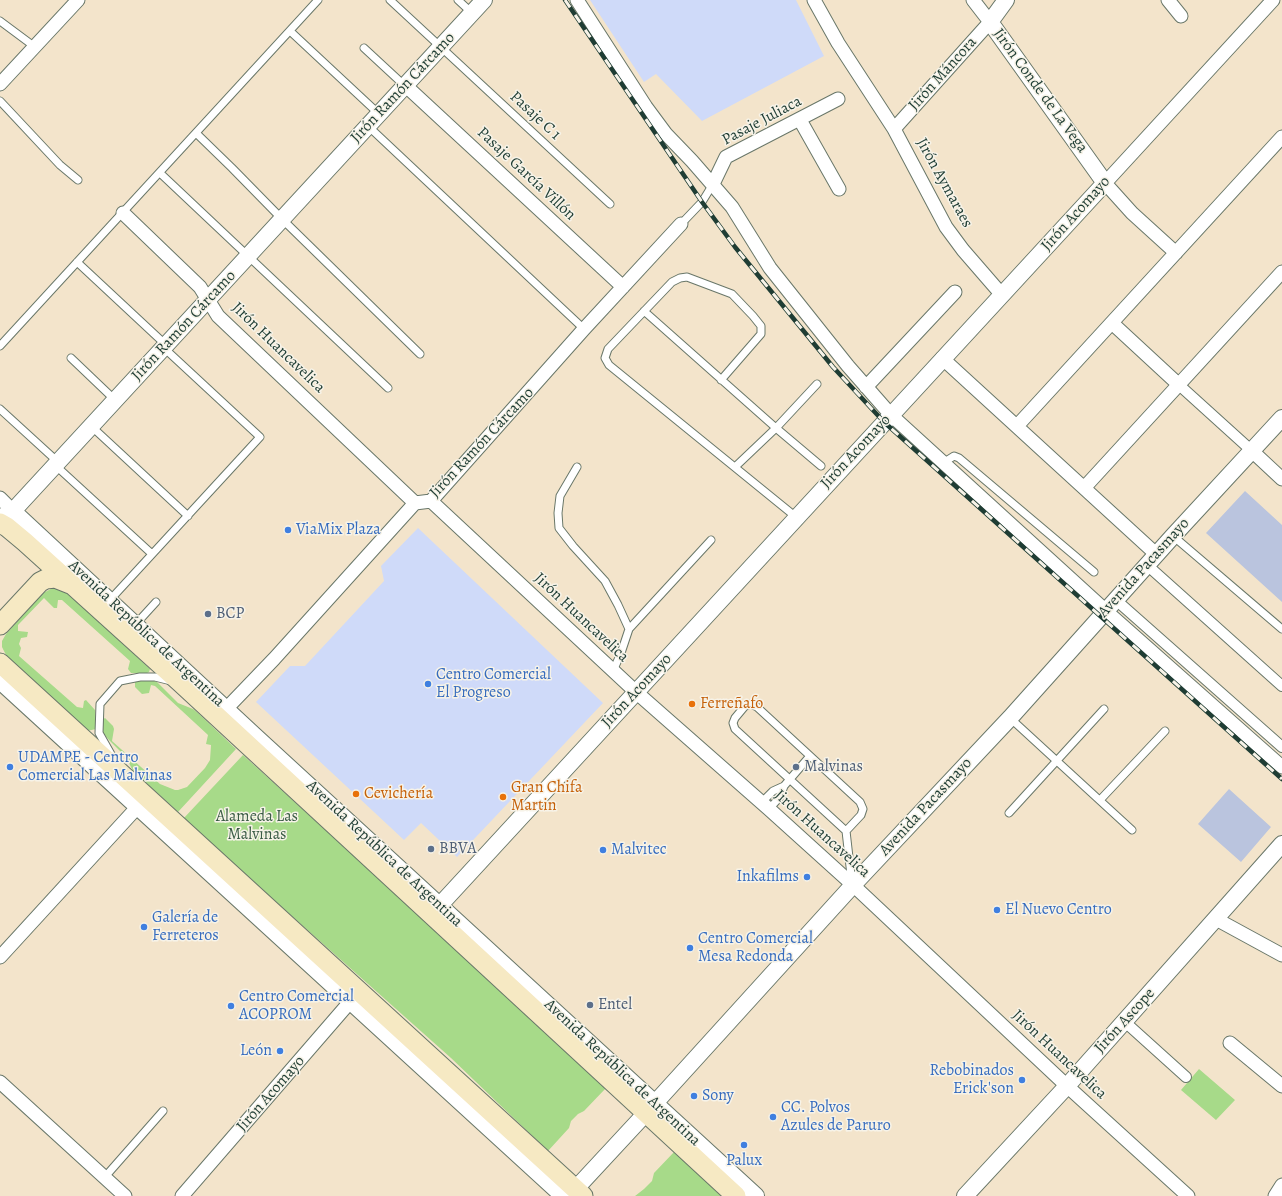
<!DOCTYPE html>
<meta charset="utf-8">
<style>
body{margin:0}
canvas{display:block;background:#f3e4cb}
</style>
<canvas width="1282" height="1196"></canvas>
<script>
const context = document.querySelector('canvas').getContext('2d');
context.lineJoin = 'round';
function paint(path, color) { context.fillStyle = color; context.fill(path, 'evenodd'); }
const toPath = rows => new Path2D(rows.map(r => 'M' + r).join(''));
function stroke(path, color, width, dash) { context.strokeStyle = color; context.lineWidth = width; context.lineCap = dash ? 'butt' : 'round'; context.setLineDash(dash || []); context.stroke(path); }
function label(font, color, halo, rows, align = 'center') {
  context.font = font + ' Alegreya,serif'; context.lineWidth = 3; context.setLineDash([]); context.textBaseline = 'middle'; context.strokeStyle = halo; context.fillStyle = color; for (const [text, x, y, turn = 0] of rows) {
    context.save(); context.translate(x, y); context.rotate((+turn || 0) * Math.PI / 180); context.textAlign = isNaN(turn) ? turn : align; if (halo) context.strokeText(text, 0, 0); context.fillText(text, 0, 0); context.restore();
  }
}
const built = toPath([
 [590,0,796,0,824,56,702,121,656,74,644,82],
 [418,528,603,703,457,857,421,823,404,840,256,702,290,666,305,666,384,581,381,566]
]);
const industrial = toPath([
 [1245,491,1282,525,1282,602,1206,533],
 [1229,789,1271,827,1241,862,1198,824]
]);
const green = toPath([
 [53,588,59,588,65,590,150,669,149,672,147,673,131,673,128,669,130,661,62,600,58,600,57,608,54,608,44,598,18,625,18,631,28,632,27,637,21,638,19,644,21,648,19,656,77,707,83,708,84,701,86,700,95,710,96,729,87,731,7,657,2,647,2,641,6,634,43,593],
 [139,680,152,680,157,682,178,703,193,709,198,713,236,749,178,812,133,771,126,757,109,740,102,732,102,720,105,718,113,726,114,729,112,741,160,784,175,790,178,790,187,787,205,768,210,760,211,745,206,744,208,735,155,686,151,685,149,693,142,694,135,687,135,681],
 [243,755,508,996,606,1088,584,1111,578,1114,571,1121,569,1128,548,1151,451,1058,183,819],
 [1199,1069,1235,1100,1216,1120,1181,1090],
 [675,1151,724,1196,635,1196,644,1189,652,1181,654,1173]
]);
const service = toPath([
 [390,0,610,204],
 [458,0,472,13],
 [0,21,35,47],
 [290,31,379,114],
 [364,48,405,86],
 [0,101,60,165,78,180],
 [368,126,584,329],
 [196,133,232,168,282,219,420,354],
 [160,173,388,388],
 [681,224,702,202,713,184],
 [77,262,166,345],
 [644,311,776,428,821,466],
 [0,346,318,0],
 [71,358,115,400],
 [721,380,761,334,761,326,753,316,732,294,687,277,680,278,672,282,608,349,605,358,609,365,796,517],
 [0,409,58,462],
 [91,426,188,516],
 [943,463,954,456,959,458,1094,572],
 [55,465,152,554],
 [577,467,560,496,558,513,559,528,573,546,605,581,618,605,629,629,621,653,613,671],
 [735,467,776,428,817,384],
 [1173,536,1282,629],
 [109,601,260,437,164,348],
 [135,625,156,602],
 [629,629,711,540],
 [1010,718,1132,830],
 [112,756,99,733,100,704,120,681,140,677,155,677,171,681],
 [1100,800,1165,731],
 [762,802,773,791,784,786,810,756],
 [769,809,780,797,784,786],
 [1009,813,1104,709],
 [846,831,861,815,863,809,860,802,757,707,751,704,745,706,735,718,733,723,735,729,846,831,852,884],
 [104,1178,163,1111]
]);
const pedestrian = toPath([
 [1178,384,1252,451],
 [1147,565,1282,686],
 [1116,600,1282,747],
 [1125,1022,1186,1077]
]);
const minor = toPath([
 [577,0,646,107,666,134,692,161,732,207,770,268,848,366,891,415,1106,611,1282,767],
 [814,0,838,43,894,129,946,227,963,250,1002,295],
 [1168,0,1181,16],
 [0,84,78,0],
 [406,86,623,287],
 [800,120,839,189],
 [894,129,990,22,973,0],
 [713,184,726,157,838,99],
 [123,213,200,287,218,316,415,503],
 [1176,253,1132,213,1105,183,1273,0],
 [1112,323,1178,384],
 [942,358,1156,554],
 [866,387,955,292],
 [1017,426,1282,137],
 [1252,451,1282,479],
 [1084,488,1282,272],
 [0,498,13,511],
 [431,501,636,692,769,809,853,885,1067,1086,1188,1196],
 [226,709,274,659,415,503,431,501,584,329,681,224],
 [1216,919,1282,955],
 [0,957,143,801],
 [1230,1043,1282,1086],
 [0,1082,125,1196],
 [182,1196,356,995],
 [1275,1196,1282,1185]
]);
const tertiary = toPath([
 [13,511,253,734,756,1196],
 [5,515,13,511,24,499,484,0],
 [0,681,563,1196],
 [440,905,1105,183,990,22,1006,0],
 [569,1196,646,1113,853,885,1010,718,1173,536,1282,418],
 [965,1196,1067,1086,1282,844]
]);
const secondary = toPath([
 [0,523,7,527,25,542,181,683,736,1196],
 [0,625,40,582,46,579,55,578,70,584],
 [0,663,583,1196]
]);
const rail = toPath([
 [565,0,702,202,735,247,833,367,884,422,1282,779]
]);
const markers = [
 [288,530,4,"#3f7fe0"],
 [208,614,4,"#5c6f8a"],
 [428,684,4,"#3f7fe0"],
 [692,704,4,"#e8710a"],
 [10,767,4,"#3f7fe0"],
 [796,767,4,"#5c6f8a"],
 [356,794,4,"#e8710a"],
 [503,797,4,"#e8710a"],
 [431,849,4,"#5c6f8a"],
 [603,850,4,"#3f7fe0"],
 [807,877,4,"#3f7fe0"],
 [997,910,4,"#3f7fe0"],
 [144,927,4,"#3f7fe0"],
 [690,948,4,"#3f7fe0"],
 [590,1005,4,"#5c6f8a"],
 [231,1006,4,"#3f7fe0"],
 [280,1051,4,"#3f7fe0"],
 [1022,1080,4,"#3f7fe0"],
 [694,1096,4,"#3f7fe0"],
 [773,1117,4,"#3f7fe0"],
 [744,1145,4,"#3f7fe0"]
];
const streetNames = [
 ["Jirón Máncora",943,74,-48],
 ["Jirón Ramón Cárcamo",403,88,-47],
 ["Jirón Conde de La Vega",1040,91,54],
 ["Pasaje C 1",535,116,43],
 ["Pasaje Juliaca",762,121,-28],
 ["Pasaje García Villón",526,174,43],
 ["Jirón Aymaraes",944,183,61],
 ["Jirón Acomayo",1076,214,-48],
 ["Jirón Ramón Cárcamo",184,326,-47],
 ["Jirón Huancavelica",278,348,44],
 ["Jirón Ramón Cárcamo",482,443,-47],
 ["Jirón Acomayo",856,452,-47],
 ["Avenida Pacasmayo",1144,568,-48],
 ["Jirón Huancavelica",581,618,43],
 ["Avenida República de Argentina",146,634,43],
 ["Jirón Acomayo",637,691,-47],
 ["Avenida Pacasmayo",926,807,-47],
 ["Jirón Huancavelica",822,834,42],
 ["Avenida República de Argentina",384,854,43],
 ["Jirón Ascope",1125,1021,-48],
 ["Jirón Huancavelica",1059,1055,43],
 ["Avenida República de Argentina",622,1073,43],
 ["Jirón Acomayo",271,1094,-49]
];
const shopNames = [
 ["ViaMix Plaza",296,530],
 ["Centro Comercial",436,675],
 ["El Progreso",436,693],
 ["UDAMPE - Centro",18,758],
 ["Comercial Las Malvinas",18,776],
 ["Malvitec",611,850],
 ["Inkafilms",799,877,"right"],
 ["El Nuevo Centro",1005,910],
 ["Galería de",152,918],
 ["Ferreteros",152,936],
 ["Centro Comercial",698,939],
 ["Mesa Redonda",698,957],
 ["Centro Comercial",239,997],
 ["ACOPROM",239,1015],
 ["León",272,1051,"right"],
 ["Rebobinados",1014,1071,"right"],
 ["Erick'son",1014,1089,"right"],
 ["Sony",702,1096],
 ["CC. Polvos",781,1108],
 ["Azules de Paruro",781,1126],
 ["Palux",744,1161,"center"]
];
const serviceNames = [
 ["BCP",216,614],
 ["Malvinas",804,767],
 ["BBVA",439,849],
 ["Entel",598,1005]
];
const foodNames = [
 ["Ferreñafo",700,704],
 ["Gran Chifa",511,788],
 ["Martin",511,806],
 ["Cevichería",364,794]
];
const parkNames = [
 ["Alameda Las",257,817],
 ["Malvinas",257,835]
];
paint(built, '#cfdaf9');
paint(industrial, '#bac4de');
paint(green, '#a7da89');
stroke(service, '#697769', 9);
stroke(pedestrian, '#697769', 12);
stroke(minor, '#697769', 15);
stroke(tertiary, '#697769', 18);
stroke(secondary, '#697769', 21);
stroke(service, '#fff', 7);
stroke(pedestrian, '#fff', 10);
stroke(minor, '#fff', 13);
stroke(tertiary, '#fff', 16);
stroke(secondary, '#f6e9c3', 19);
stroke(rail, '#1f3d34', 4.5);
stroke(rail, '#f7f3e8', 3, [9]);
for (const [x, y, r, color] of markers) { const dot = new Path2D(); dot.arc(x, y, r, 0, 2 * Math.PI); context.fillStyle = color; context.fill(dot); stroke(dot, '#f7f3e8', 1.5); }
label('16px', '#1f3d34', '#f7f3e8', streetNames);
label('16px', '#366cbe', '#f7f3e8', shopNames, 'left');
label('16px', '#4e5e75', '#f7f3e8', serviceNames, 'left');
label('16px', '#c56008', '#f7f3e8', foodNames, 'left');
label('16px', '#3a5c45', '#f7f3e8', parkNames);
</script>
